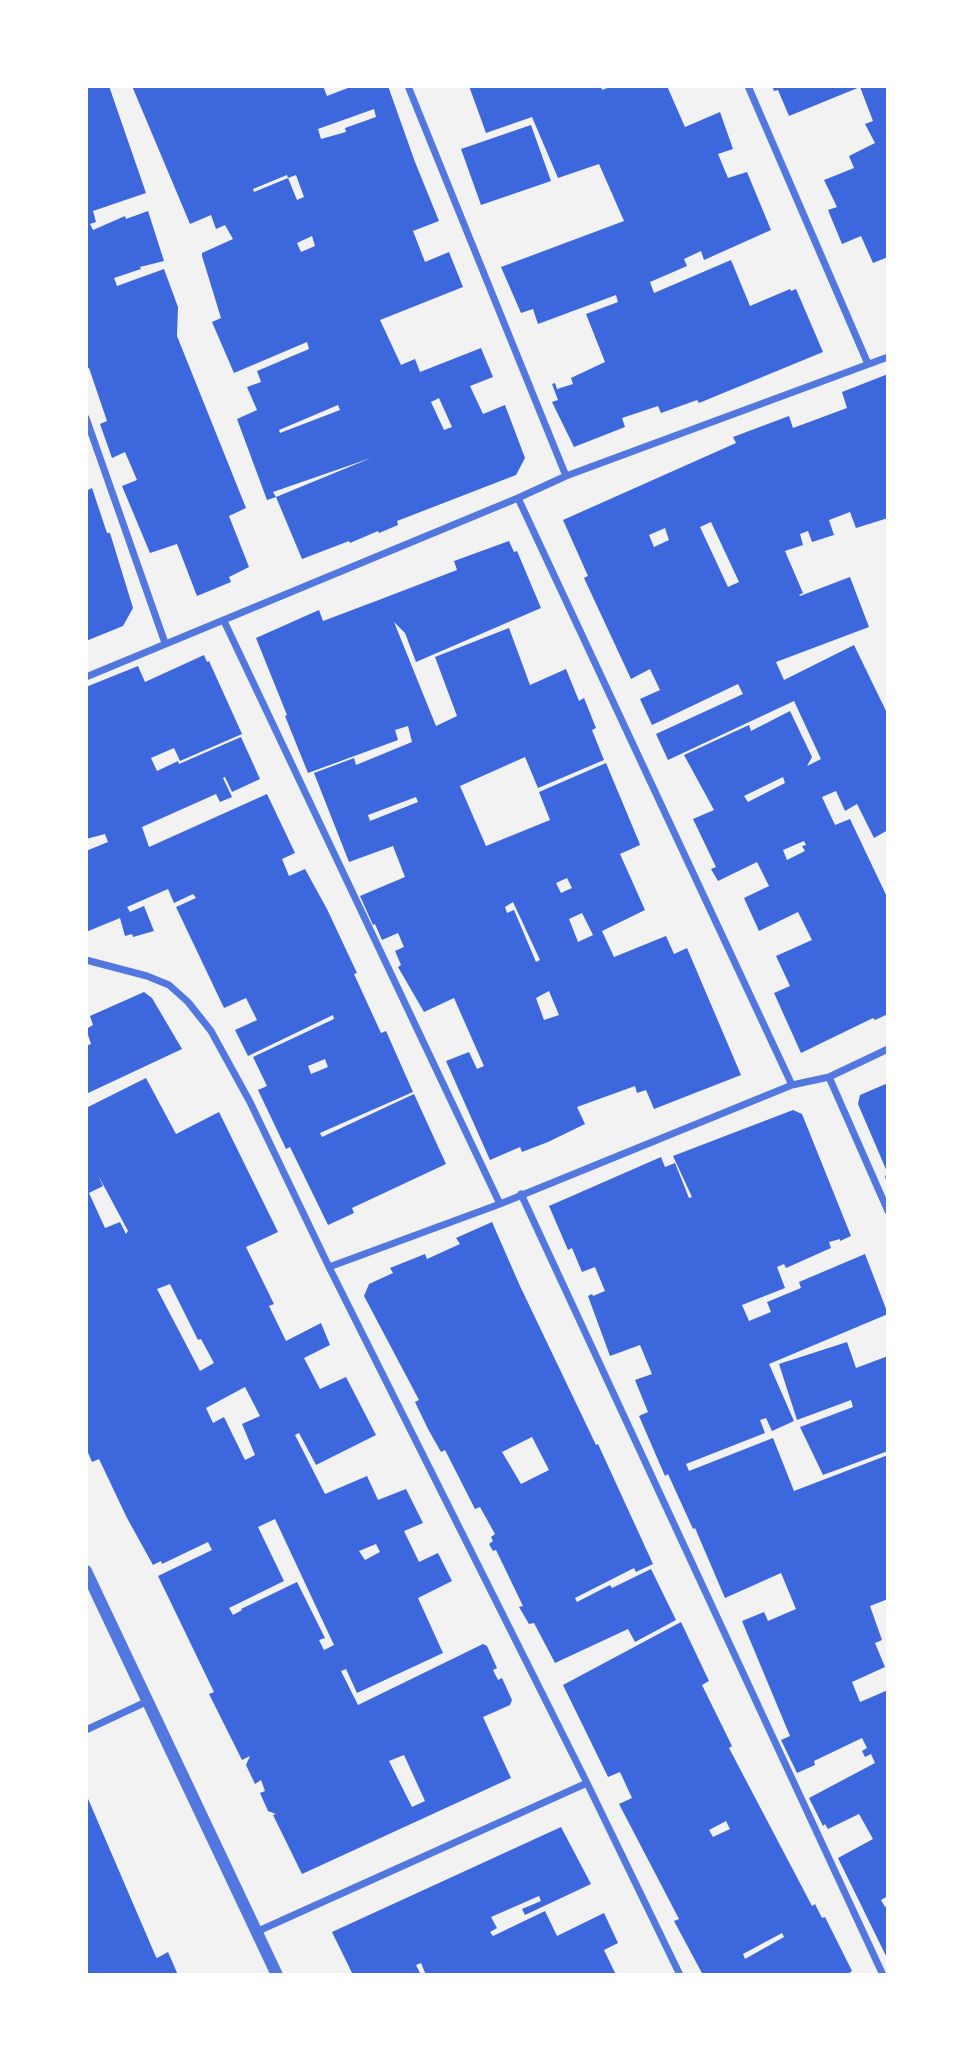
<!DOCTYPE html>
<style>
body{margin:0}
#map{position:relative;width:974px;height:2061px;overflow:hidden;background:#f2f2f2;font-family:Ubuntu,sans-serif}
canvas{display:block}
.frame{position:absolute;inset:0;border:88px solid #fff;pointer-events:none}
</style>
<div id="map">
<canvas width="974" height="2061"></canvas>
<div class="frame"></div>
</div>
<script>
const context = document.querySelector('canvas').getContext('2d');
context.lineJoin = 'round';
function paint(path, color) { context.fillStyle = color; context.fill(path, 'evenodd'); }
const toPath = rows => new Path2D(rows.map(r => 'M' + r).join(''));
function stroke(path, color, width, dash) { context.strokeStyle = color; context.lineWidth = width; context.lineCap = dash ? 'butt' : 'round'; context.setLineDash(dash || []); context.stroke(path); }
const building = toPath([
 [86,86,109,86,146,193,93,211,96,222,90,224,93,230,125,216,126,219,148,211,164,261,140,267,141,269,114,278,117,286,164,269,178,307,177,336,246,508,229,516,249,567,229,577,231,582,197,596,177,544,150,553,122,486,137,480,125,452,112,458,100,424,107,421,89,368,86,369],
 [132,86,323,86,327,96,353,86,388,86,415,162,439,221,413,231,425,262,449,252,463,287,380,320,401,365,415,359,420,372,481,348,493,377,470,386,483,414,505,405,525,458,516,475,397,521,398,525,379,533,378,531,350,543,349,541,302,559,276,497,267,500,237,419,257,410,247,387,261,382,257,371,309,349,307,342,234,373,212,322,221,318,202,256,202,253,233,239,225,225,216,229,211,215,190,224],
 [374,109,376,117,345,128,346,132,321,139,318,129],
 [287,175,288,178,296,175,304,197,297,200,288,178,254,192,253,189],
 [312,236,315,246,301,252,297,243],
 [439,398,452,427,444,430,431,402],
 [338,405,340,410,280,433,279,430],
 [371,458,276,497,273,492],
 [469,86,567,86,568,88,574,86,601,86,602,90,613,86,667,86,685,127,720,112,733,149,718,154,728,178,747,172,771,230,704,260,701,251,684,259,687,266,650,282,654,293,731,260,750,306,790,289,791,291,796,289,823,352,699,403,697,400,661,413,658,406,622,418,625,427,574,447,552,402,558,400,552,384,555,383,557,389,573,384,571,378,605,362,586,314,618,302,616,295,538,324,533,309,521,313,501,267,624,221,599,164,558,178,532,117,486,133],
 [772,86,888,86,888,257,873,263,861,236,842,244,828,210,837,207,824,180,854,168,849,156,875,143,865,124,873,121,860,87,789,116,778,90,774,91],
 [531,125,551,181,481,205,461,149],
 [888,374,888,518,856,528,850,512,829,520,834,535,812,542,808,531,800,534,803,545,785,551,803,593,799,595,800,596,850,577,869,627,776,662,784,680,854,645,888,715,888,830,874,838,857,804,845,811,836,791,822,797,835,825,850,819,888,899,888,1014,875,1020,873,1018,801,1053,774,993,790,986,776,956,812,940,798,912,759,931,744,898,769,886,757,862,718,881,711,869,716,867,693,819,714,810,684,755,749,725,751,731,790,711,812,757,807,766,821,759,794,701,668,760,656,734,743,694,738,684,652,725,640,699,660,690,650,669,631,679,584,578,588,576,563,520,736,443,733,437,789,416,793,428,847,408,842,392],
 [711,522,739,582,728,587,700,527],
 [665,528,669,540,654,547,649,535],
 [783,777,785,783,748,802,744,796],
 [804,841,806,845,802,846,805,851,787,860,783,850],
 [92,488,107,533,110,533,133,608,123,626,86,641,86,491],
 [509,541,514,552,517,551,541,608,416,662,405,633,394,622,436,726,457,716,435,657,509,628,530,685,566,669,579,701,584,698,596,728,592,730,604,760,538,788,525,757,460,786,486,846,550,820,539,792,606,763,639,842,640,845,620,854,645,910,602,931,614,957,666,936,674,954,687,948,741,1075,654,1109,646,1090,637,1093,635,1086,577,1107,585,1124,548,1142,522,1152,520,1147,490,1160,446,1061,469,1052,477,1069,484,1066,454,998,424,1012,398,967,401,965,395,951,404,947,398,933,382,940,375,924,373,925,360,896,405,877,393,846,349,862,314,773,354,758,356,765,412,742,408,726,395,730,398,740,308,773,285,716,287,715,256,638,319,610,323,621,384,598,457,570,454,561],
 [416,797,418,802,370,821,368,815],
 [567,878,572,888,561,893,556,883],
 [513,902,540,960,536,962,514,910,507,913,505,907],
 [582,913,593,935,578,942,569,919],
 [549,991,559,1015,544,1020,536,998],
 [204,655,207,662,209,661,242,734,180,761,174,748,151,758,157,771,178,761,179,764,241,737,260,779,232,792,225,777,223,778,232,797,220,802,216,794,142,827,149,847,267,794,295,853,282,859,289,876,305,869,327,909,357,973,354,974,381,1033,386,1031,413,1092,320,1133,322,1137,414,1094,446,1164,352,1208,354,1213,328,1225,290,1147,286,1149,258,1090,267,1086,253,1057,334,1019,333,1015,248,1056,235,1030,257,1020,246,998,224,1008,176,907,196,898,193,894,174,903,168,889,127,907,130,912,144,906,154,931,133,937,132,934,125,936,120,918,86,932,86,851,108,842,105,834,86,839,86,687,138,666,145,682],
 [325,1059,328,1067,311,1074,308,1066],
 [144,992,152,998,182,1049,86,1094,86,1046,91,1044,86,1029,93,1025,90,1016],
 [146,1078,176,1134,219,1112,278,1232,246,1247,274,1304,269,1306,286,1341,321,1323,330,1345,304,1358,320,1389,346,1377,376,1435,316,1465,299,1433,295,1435,325,1494,367,1476,378,1500,406,1489,423,1523,404,1531,419,1562,438,1553,452,1581,418,1598,443,1653,357,1693,346,1669,341,1671,358,1705,483,1644,487,1646,497,1668,493,1670,498,1680,502,1678,512,1700,510,1705,483,1717,511,1778,302,1874,273,1815,276,1814,268,1811,260,1793,265,1791,261,1780,255,1784,246,1765,250,1756,242,1760,209,1694,214,1692,158,1576,212,1550,208,1542,162,1564,161,1561,153,1565,127,1518,99,1459,92,1462,86,1448,86,1108],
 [98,1175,128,1231,126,1234,120,1222,105,1228,89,1193,103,1186],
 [170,1284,198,1340,201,1339,214,1363,200,1371,157,1289],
 [245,1387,260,1416,242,1424,255,1455,245,1460,224,1417,213,1423,206,1408],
 [275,1519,334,1645,324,1650,319,1640,325,1638,297,1582,241,1609,242,1610,233,1615,229,1608,284,1581,258,1527],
 [376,1544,380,1552,365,1560,359,1551],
 [404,1755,425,1801,412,1807,389,1761],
 [888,1083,888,1188,885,1176,888,1174,858,1104,860,1095],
 [793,1110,802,1114,851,1236,840,1241,840,1239,829,1242,831,1248,786,1268,784,1264,777,1267,785,1288,742,1305,749,1321,771,1312,767,1302,801,1288,799,1282,865,1254,888,1314,769,1364,794,1421,772,1431,766,1418,760,1420,765,1433,686,1464,689,1471,773,1438,794,1491,888,1455,888,1599,870,1606,882,1640,875,1643,885,1667,852,1682,860,1702,888,1690,888,1896,881,1900,885,1907,888,1905,888,1960,838,1858,873,1839,859,1814,828,1829,825,1824,823,1826,809,1798,875,1763,871,1754,865,1757,862,1751,867,1748,862,1738,814,1761,815,1765,797,1773,781,1740,790,1736,742,1621,764,1612,768,1621,796,1609,781,1573,725,1598,695,1528,693,1529,668,1474,665,1476,639,1416,648,1412,635,1380,652,1374,640,1345,610,1356,588,1296,592,1294,593,1296,605,1291,595,1267,582,1272,572,1248,568,1250,549,1206,661,1157,665,1167,675,1163,689,1198,692,1197,673,1156],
 [492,1222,520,1286,596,1445,598,1444,653,1564,636,1572,634,1568,575,1598,577,1602,610,1585,612,1588,651,1569,676,1620,635,1642,628,1629,555,1663,534,1623,529,1624,519,1607,523,1606,496,1550,493,1551,489,1544,493,1541,491,1537,495,1534,480,1507,475,1509,445,1450,441,1452,428,1429,415,1402,419,1400,364,1296,369,1284,393,1273,390,1268,425,1254,427,1259,460,1244,456,1238],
 [532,1437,549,1470,521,1484,502,1452],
 [847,1342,856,1368,888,1356,888,1451,823,1475,800,1427,853,1407,851,1400,797,1420,779,1364],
 [681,1622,709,1681,702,1685,732,1746,729,1748,812,1906,815,1904,822,1918,825,1917,852,1971,846,1975,703,1975,674,1921,679,1919,619,1804,632,1798,620,1772,608,1777,563,1685],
 [726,1821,730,1829,713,1837,709,1830],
 [782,1933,784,1937,745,1959,743,1954],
 [86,1794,156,1957,157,1958,168,1952,178,1975,86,1975],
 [561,1827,591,1884,525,1915,522,1909,541,1901,539,1896,491,1917,497,1928,490,1932,493,1936,545,1911,557,1936,604,1913,618,1943,604,1950,616,1975,426,1975,421,1963,416,1965,421,1975,353,1975,332,1932]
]);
const minor = toPath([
 [408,86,566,476],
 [748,86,868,364],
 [86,418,165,643],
 [518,498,792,1085],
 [224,621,500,1204],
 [86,677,518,498,566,476,888,357],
 [86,960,147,976,169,985,188,1002,211,1031,250,1102,329,1267,587,1783,680,1975],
 [829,1077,888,1211],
 [521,1194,883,1975],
 [329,1267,500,1204,792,1085,829,1077,888,1049],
 [86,1730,148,1701],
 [256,1932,587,1783]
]);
const tertiary = toPath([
 [86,1571,277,1975]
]);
paint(building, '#3d67dc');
stroke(minor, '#5277de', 7);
stroke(tertiary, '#5277de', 12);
</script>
